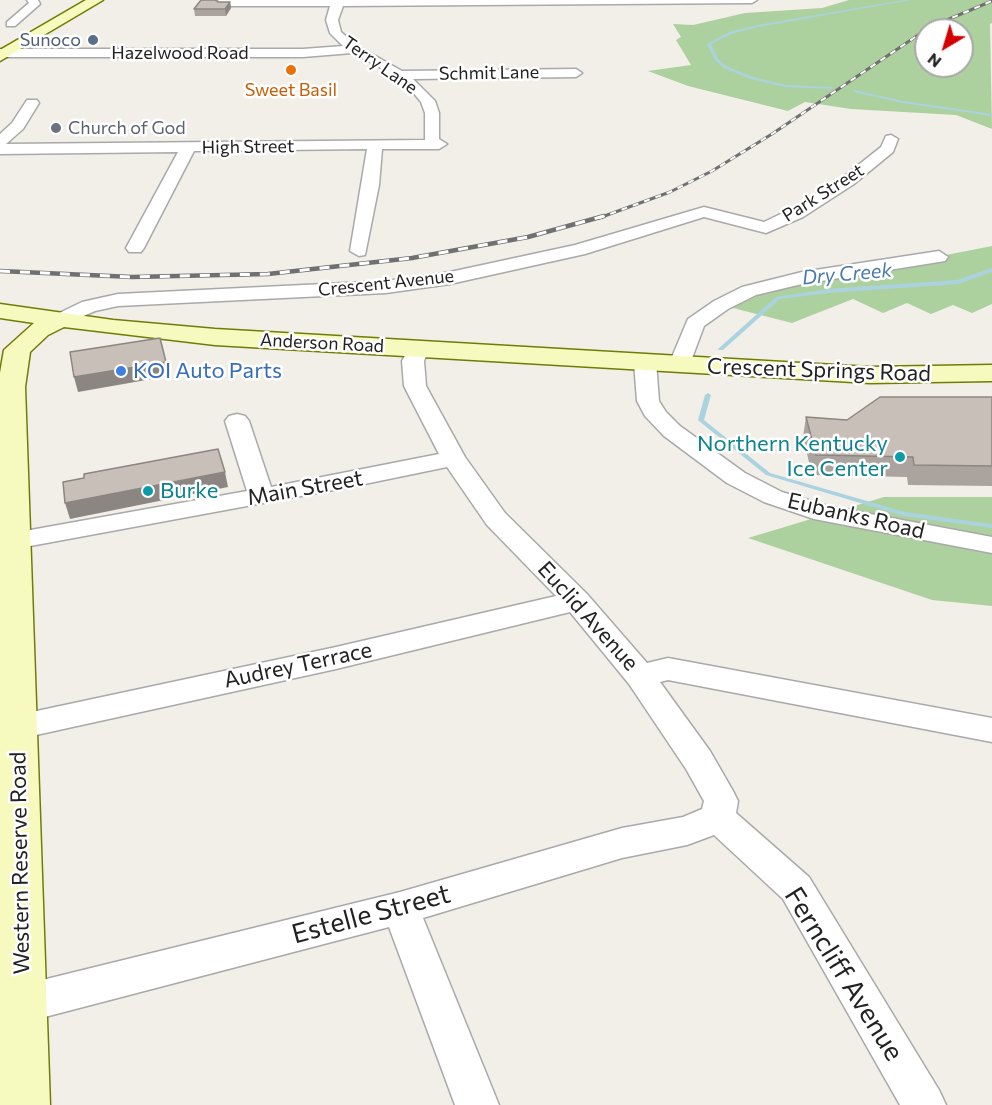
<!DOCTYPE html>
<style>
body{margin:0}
#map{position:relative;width:992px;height:1105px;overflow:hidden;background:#f2efe9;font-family:Commissioner,sans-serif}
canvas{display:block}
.north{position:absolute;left:914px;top:18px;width:60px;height:60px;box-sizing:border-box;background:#fff;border:2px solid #a7a7a7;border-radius:50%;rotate:218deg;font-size:16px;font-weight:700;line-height:24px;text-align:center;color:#222}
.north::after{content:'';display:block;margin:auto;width:21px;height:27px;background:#d40000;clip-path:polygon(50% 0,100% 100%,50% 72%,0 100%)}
</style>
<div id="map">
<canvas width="992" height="1105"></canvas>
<div class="north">N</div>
</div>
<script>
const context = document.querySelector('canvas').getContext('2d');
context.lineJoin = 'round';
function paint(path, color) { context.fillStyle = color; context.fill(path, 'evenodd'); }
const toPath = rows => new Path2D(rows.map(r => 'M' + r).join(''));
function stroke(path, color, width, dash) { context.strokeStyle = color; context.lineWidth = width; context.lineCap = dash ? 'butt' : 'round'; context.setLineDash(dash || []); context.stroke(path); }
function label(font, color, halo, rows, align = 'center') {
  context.font = font + ' Commissioner,sans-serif'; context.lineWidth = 5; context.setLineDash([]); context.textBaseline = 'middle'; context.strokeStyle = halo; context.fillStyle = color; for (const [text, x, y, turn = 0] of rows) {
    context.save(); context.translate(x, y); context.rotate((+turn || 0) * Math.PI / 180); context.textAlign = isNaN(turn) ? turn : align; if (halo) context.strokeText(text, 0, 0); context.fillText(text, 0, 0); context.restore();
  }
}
const forest = toPath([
 [849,0,992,0,992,23,990,24,992,129,956,115,851,109,805,102,788,111,688,86,648,71,691,65,676,40,681,37,673,24,693,25,745,13,822,8],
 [926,30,962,30,962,66,926,66],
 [992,246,992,304,972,313,953,305,931,314,907,303,883,313,853,299,792,323,721,305,737,296],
 [884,497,992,497,992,606,932,600,748,538]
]);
const stream = toPath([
 [904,0,911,0,758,27,731,34,711,44,718,59,726,66,753,77,785,85,833,87,832,89,785,87,751,79,724,68,715,60,707,44,729,32,758,25,904,0],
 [854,90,903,101,992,114,992,116,903,103,854,92,854,90],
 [992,268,992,272,958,284,828,293,780,299,723,350,719,350,718,349,776,297,828,289,957,280,992,268],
 [708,393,711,395,704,420,770,473,905,512,992,524,992,528,904,516,766,475,699,421,698,420,705,395,708,393]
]);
const street = toPath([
 [27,0,38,0,40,4,15,26,7,26,7,22,29,3,27,0],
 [219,0,757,0,752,3,343,6,338,20,341,32,356,45,402,71,576,69,582,73,576,77,413,79,435,101,439,113,439,139,447,144,439,149,382,149,379,185,365,255,359,256,350,251,367,149,194,151,144,248,141,252,129,252,126,248,178,152,0,154,0,134,12,123,27,100,37,100,39,103,23,129,6,144,425,140,425,113,421,102,412,91,378,66,352,53,303,57,0,57,0,49,303,49,343,46,330,33,326,20,330,6,220,6,215,3,219,0],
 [891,135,898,139,893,152,854,184,803,217,766,233,704,217,585,254,450,284,386,293,118,306,95,311,58,327,51,325,48,321,51,317,82,302,118,294,386,281,450,272,575,245,704,207,764,222,791,209,842,178,881,147,886,136,891,135],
 [939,251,948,257,945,261,802,284,756,295,728,309,704,326,688,369,672,369,669,364,688,319,714,301,742,287,802,272,939,251],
 [418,343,425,345,429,349,424,361,426,386,465,457,505,513,587,594,647,663,668,658,992,718,992,742,668,680,660,682,710,751,733,791,738,801,736,813,809,877,939,1090,946,1105,900,1105,783,899,714,835,687,845,622,858,423,918,499,1105,455,1105,389,927,22,1023,8,1017,2,1004,8,991,22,985,400,892,622,828,683,817,702,809,704,801,686,769,629,684,570,612,336,669,18,739,7,735,2,727,7,719,18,715,336,647,556,596,487,525,447,467,350,487,14,549,5,547,1,541,5,535,14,533,247,491,225,421,229,416,237,414,245,416,249,421,271,487,439,454,404,386,402,361,411,345,418,343],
 [645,356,653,357,656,362,659,401,666,412,680,426,745,473,782,492,828,506,992,537,992,553,814,519,764,502,727,483,664,436,645,416,637,401,634,362,637,357,645,356]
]);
const secondary = toPath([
 [86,0,103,0,0,61,0,50,86,0],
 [0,304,113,320,215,329,870,367,992,365,992,381,870,383,215,345,64,327,48,335,30,352,25,387,50,1105,0,1105,0,373,4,350,34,323,0,318,0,304]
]);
const railFar1 = toPath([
 [599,218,670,192,712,171,772,134,930,27,992,1]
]);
const rail = toPath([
 [0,271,132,277,268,274,412,258,528,237,604,216]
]);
const wall = toPath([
 [218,2,230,2,231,8,226,16,195,16,194,9],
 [992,397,992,486,908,485,907,477,812,475,803,437,806,417,847,420]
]);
const shadedWall = toPath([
 [230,2,231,8,226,16,225,9],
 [166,362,169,376,78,392,74,377],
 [225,472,228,487,70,519,65,503]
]);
const building = toPath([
 [201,0,215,0,218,2,230,2,225,9,194,9,201,0],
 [160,338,166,362,74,377,70,352,160,338],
 [880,397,992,397,992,466,914,465,913,457,816,455,806,417,847,420,880,397],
 [218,449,225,472,65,503,63,482,84,478,84,474,218,449]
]);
const markers = [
 [93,40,6,"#5c6f8a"],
 [291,70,6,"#e8710a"],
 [56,128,6,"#6b7280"],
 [121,371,6,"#3f7fe0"],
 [900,457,6,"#0f9aa8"],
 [148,491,6,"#0f9aa8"]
];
const farServicenames = [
 ["Sunoco",81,40]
];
const farStreetnames = [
 ["Hazelwood Road",180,53],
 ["Terry Lane",380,65,35],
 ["Schmit Lane",489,73,-1],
 ["High Street",248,147,-1],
 ["Park Street",823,193,-32],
 ["Crescent Avenue",386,283,-6],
 ["Anderson Road",322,343,3]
];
const farFoodnames = [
 ["Sweet Basil",291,90]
];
const farWorshipnames = [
 ["Church of God",68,128]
];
const farWaternames = [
 ["Dry Creek",847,274,-5]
];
const streetNames = [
 ["Crescent Springs Road",819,370,2],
 ["Main Street",305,488,-10],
 ["Eubanks Road",856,516,13],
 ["Euclid Avenue",588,616,48],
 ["Audrey Terrace",298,665,-12],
 ["Western Reserve Road",20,863,-91]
];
const shopNames = [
 ["KOI Auto Parts",133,371]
];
const cultureNames = [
 ["Northern Kentucky",888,444],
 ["Ice Center",888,469],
 ["Burke",160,491,"left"]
];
const nearStreetnames = [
 ["Estelle Street",371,914,-15],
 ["Ferncliff Avenue",844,974,58]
];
paint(forest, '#add19e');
paint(stream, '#aad3df');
stroke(street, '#a9a9a9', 3);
stroke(secondary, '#707d05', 3);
paint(street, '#fff');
paint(secondary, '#f7fabf');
stroke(railFar1, '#707070', 3);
stroke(rail, '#707070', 4.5);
stroke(railFar1, '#fff', 2, [6]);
stroke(rail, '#fff', 3, [10]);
paint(wall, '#aba49e');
paint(shadedWall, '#8b8681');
paint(building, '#c7bfb8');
stroke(building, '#8b8681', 1.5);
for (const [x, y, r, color] of markers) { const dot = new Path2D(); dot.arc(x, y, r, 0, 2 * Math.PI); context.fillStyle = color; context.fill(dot); stroke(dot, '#fff', 2); }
label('18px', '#4e5e75', '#fff', farServicenames, 'right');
label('18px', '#222', '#fff', farStreetnames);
label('18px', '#c56008', '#fff', farFoodnames);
label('18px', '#5b616d', '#fff', farWorshipnames, 'left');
label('italic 20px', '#4a7aab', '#fff', farWaternames);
label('22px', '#222', '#fff', streetNames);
label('22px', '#366cbe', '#fff', shopNames, 'left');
label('22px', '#0d838f', '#fff', cultureNames, 'right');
label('27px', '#222', '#fff', nearStreetnames);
</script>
